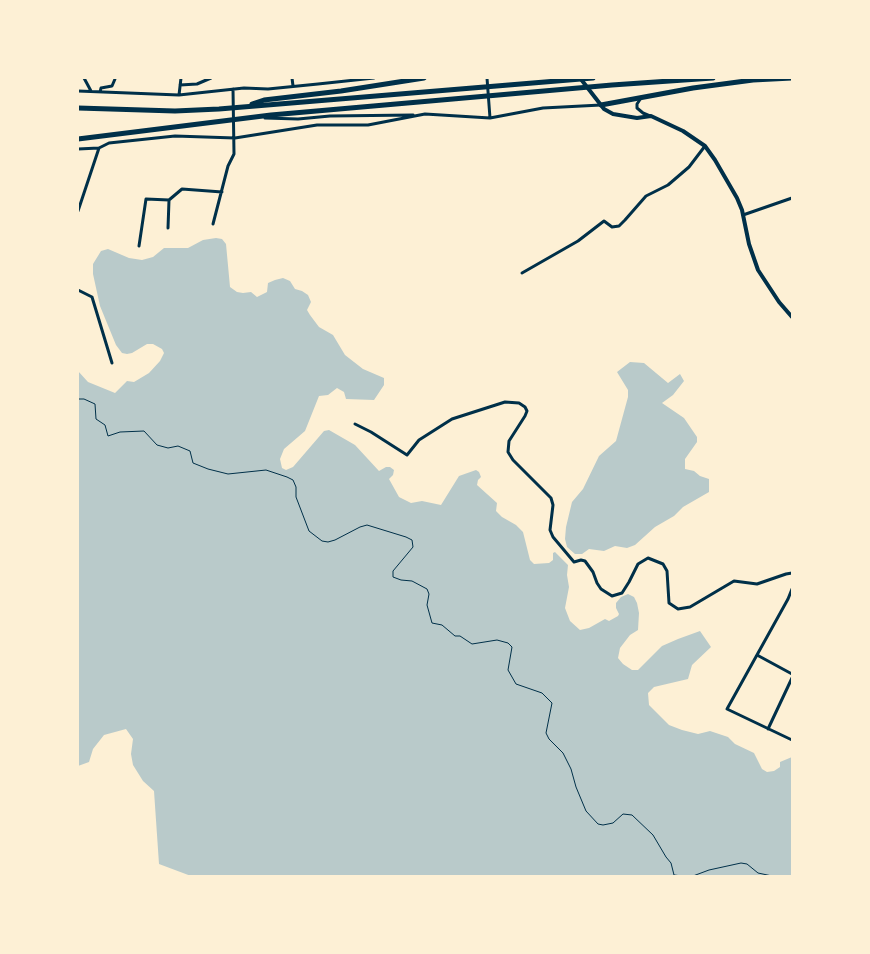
<!DOCTYPE html>
<style>
body{margin:0}
#map{position:relative;width:870px;height:954px;overflow:hidden;background:#fdf0d5;font-family:Helvetica,sans-serif}
canvas{display:block}
.frame{position:absolute;inset:0;border:79px solid #fdf0d5;pointer-events:none}
</style>
<div id="map">
<canvas width="870" height="954"></canvas>
<div class="frame"></div>
</div>
<script>
const context = document.querySelector('canvas').getContext('2d');
context.lineJoin = 'round';
function paint(path, color) { context.fillStyle = color; context.fill(path, 'evenodd'); }
const toPath = rows => new Path2D(rows.map(r => 'M' + r).join(''));
function stroke(path, color, width, dash) { context.strokeStyle = color; context.lineWidth = width; context.lineCap = dash ? 'butt' : 'round'; context.setLineDash(dash || []); context.stroke(path); }
const green = toPath([
 [216,238,222,239,226,244,230,287,237,292,243,293,251,292,257,297,267,292,268,283,275,280,283,278,290,281,295,289,302,291,308,295,311,302,307,310,310,315,319,327,333,335,345,355,363,369,384,378,384,385,374,400,346,399,344,392,337,388,328,395,319,396,305,431,284,449,280,459,282,468,286,470,293,467,324,431,329,430,355,445,379,471,386,467,390,467,394,470,393,475,389,479,399,497,411,503,422,501,441,505,459,476,476,470,479,472,481,477,478,480,477,485,497,503,496,511,502,517,516,525,523,532,530,560,534,564,549,563,553,560,553,553,555,552,568,565,567,575,569,587,565,608,570,621,580,630,589,628,605,619,609,621,618,616,619,614,616,608,616,603,621,597,628,594,634,597,637,603,639,613,638,630,630,635,620,648,618,658,623,664,632,670,638,670,662,646,678,639,700,631,711,647,692,665,688,679,654,687,648,693,649,705,669,725,682,730,698,734,710,731,728,737,735,744,754,753,762,769,767,772,774,771,780,767,780,762,792,757,792,876,191,876,159,864,154,791,143,781,133,765,131,754,133,739,126,729,104,735,93,749,89,762,78,766,78,371,88,382,115,393,127,381,134,382,149,373,160,361,164,353,162,349,153,344,147,344,132,353,127,354,122,353,116,345,100,306,93,274,93,264,101,251,108,249,129,258,142,260,153,257,164,248,188,248,203,240],
 [630,362,644,363,668,383,680,374,684,381,673,395,662,403,684,418,697,437,697,442,685,459,685,469,694,471,700,476,709,479,709,492,683,507,674,516,655,527,635,545,627,548,615,546,604,551,589,549,582,554,575,554,567,547,565,539,566,527,572,502,583,489,599,456,616,441,628,397,628,390,617,372]
]);
const path = toPath([
 [78,399,84,399,95,404,96,419,105,425,108,436,120,432,144,431,157,445,168,448,178,446,190,451,193,463,208,469,228,474,266,470,287,477,293,480,296,487,296,497,309,531,322,541,328,542,335,540,360,527,367,525,406,537,412,540,413,547,393,571,393,577,401,580,412,581,427,589,429,594,427,605,432,623,442,625,455,636,460,636,472,644,497,640,508,643,512,647,508,670,516,684,542,693,552,703,546,733,549,739,563,753,571,769,576,787,586,811,598,824,603,825,613,823,623,814,632,815,653,835,666,857,671,863,674,875,682,876],
 [693,876,709,870,741,863,747,864,758,873,772,876]
]);
const minor = toPath([
 [84,78,91,91],
 [292,78,293,86],
 [487,78,490,118],
 [180,85,197,84,211,78],
 [78,91,179,95,244,88,268,89,318,84,374,78],
 [100,92,101,88,112,86,115,79],
 [179,95,181,78],
 [641,98,637,104,637,108,643,113,650,116],
 [265,118,298,119,330,116,413,115],
 [78,149,99,148,109,143,175,136,235,138,317,125,368,125,425,114,490,118,543,108,601,105],
 [78,211,99,148],
 [743,215,792,198],
 [213,224,228,166,234,154,233,89],
 [168,228,169,200,182,189,222,192],
 [139,246,146,199,169,200],
 [522,273,578,241,604,221,612,227,619,226,625,220,646,196,668,185,689,167,705,146],
 [78,290,92,297,112,363],
 [355,424,371,432,407,455,419,440,452,419,505,402,519,403,525,407,527,411,525,416,509,441,508,452,513,460,551,498,553,505,550,530,553,537,574,562,581,560,585,561,593,572,597,583,601,589,612,596,622,593,629,582,638,564,648,558,663,564,667,571,669,603,678,609,690,607,734,581,757,584,786,574,792,573],
 [792,589,788,599,727,709,792,740],
 [757,655,792,674],
 [768,729,792,678]
]);
const tertiary = toPath([
 [580,78,604,109,613,114,637,118,651,116,683,131,705,146,715,160,737,198,742,210,749,244,758,270,779,302,792,317]
]);
const trunk = toPath([
 [252,104,264,100,341,91,424,78],
 [601,105,693,88,753,80,792,78],
 [78,108,175,111,219,109,593,78],
 [78,139,271,115,612,85,713,78]
]);
paint(green, '#b9caca');
stroke(path, '#003049', 1);
stroke(minor, '#003049', 3);
stroke(tertiary, '#003049', 4);
stroke(trunk, '#003049', 5);
</script>
